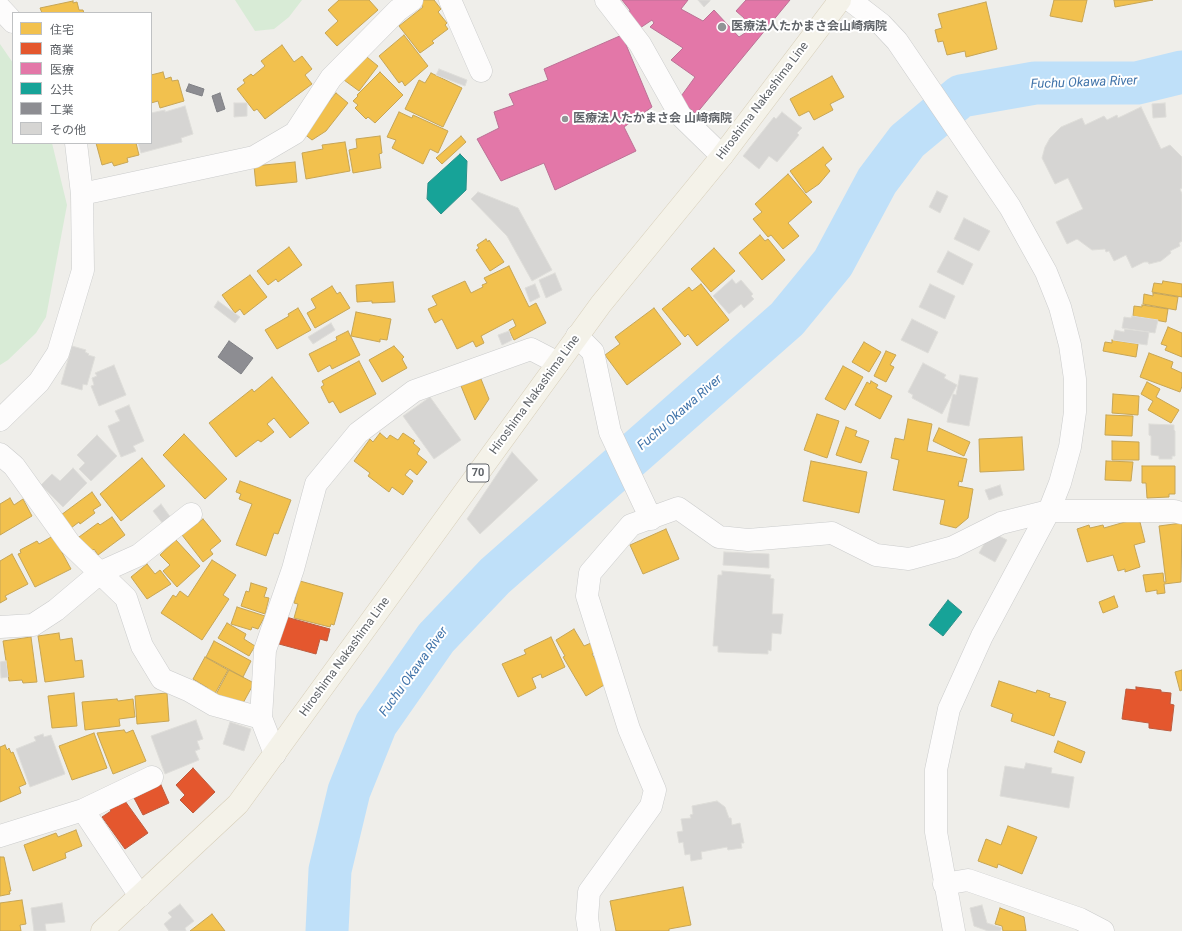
<!DOCTYPE html>
<meta charset="utf-8">
<style>
body{margin:0}
#map{position:relative;width:1182px;height:931px;overflow:hidden;background:#efeeea;font-family:Roboto,"Noto Sans JP",sans-serif}
canvas{display:block}
.legend{position:absolute;left:12px;top:12px;width:140px;height:132px;box-sizing:border-box;background:#fff;border:1px solid #bfc1c3;margin:0;padding:5px 7px;list-style:none;font-size:12px;color:#5f6368}
.legend li{display:flex;align-items:center;gap:8px;height:20px}
.legend b{width:20px;border:1px solid #bfc1c3}
</style>
<div id="map">
<canvas width="1182" height="931"></canvas>
<ul class="legend">
<li><b style="height:11px;background:#f2c14e"></b>住宅</li>
<li><b style="height:11px;background:#e4572e"></b>商業</li>
<li><b style="height:11px;background:#e377a8"></b>医療</li>
<li><b style="height:11px;background:#17a398"></b>公共</li>
<li><b style="height:11px;background:#8d8d92"></b>工業</li>
<li><b style="height:11px;background:#d6d5d3"></b>その他</li>
</ul>
</div>
<script>
const context = document.querySelector('canvas').getContext('2d');
context.lineJoin = 'round';
function paint(path, color) { context.fillStyle = color; context.fill(path, 'evenodd'); }
const toPath = rows => new Path2D(rows.map(r => 'M' + r).join(''));
function stroke(path, color, width, dash) { context.strokeStyle = color; context.lineWidth = width; context.lineCap = dash ? 'butt' : 'round'; context.setLineDash(dash || []); context.stroke(path); }
function label(font, color, halo, rows, align = 'center') {
  context.font = font + ' Roboto,"Noto Sans JP",sans-serif'; context.lineWidth = 4; context.setLineDash([]); context.textBaseline = 'middle'; context.strokeStyle = halo; context.fillStyle = color; for (const [text, x, y, turn = 0] of rows) {
    context.save(); context.translate(x, y); context.rotate((+turn || 0) * Math.PI / 180); context.textAlign = isNaN(turn) ? turn : align; if (halo) context.strokeText(text, 0, 0); context.fillText(text, 0, 0); context.restore();
  }
}
const green = toPath([
 [235,0,302,0,289,17,274,29,255,31],
 [0,44,13,63,13,143,52,143,67,205,46,317,36,333,8,360,0,365]
]);
const homes = toPath([
 [339,0,369,0,378,10,337,46,325,33,338,21,328,10,339,0],
 [424,0,434,0,441,9,438,12,447,23,445,25,448,29,432,41,434,43,420,53,399,26,423,7,420,3,424,0],
 [1054,0,1087,0,1082,22,1050,16,1054,0],
 [1114,0,1153,0,1115,7,1114,0],
 [73,1,73,3,77,2,79,10,83,10,84,13,42,13,40,8,73,1],
 [986,2,997,49,966,57,965,51,947,55,943,41,938,42,935,30,942,28,938,14,986,2],
 [404,35,428,66,405,86,402,81,399,83,379,56,404,35],
 [282,45,294,62,302,56,312,69,305,75,312,84,265,119,257,109,254,111,237,89,245,83,243,80,251,74,253,76,265,66,261,61,282,45],
 [362,53,378,66,359,91,344,80,362,53],
 [163,72,165,79,171,77,172,81,178,80,184,101,160,108,158,101,151,103,151,75,163,72],
 [380,72,403,95,375,123,368,117,366,119,355,108,358,105,353,101,358,96,357,95,380,72],
 [431,73,462,88,443,127,405,109,419,80,425,83,431,73],
 [832,76,844,97,830,104,833,110,814,120,809,111,799,116,790,99,832,76],
 [336,93,348,103,326,131,312,140,303,133,336,93],
 [399,112,412,118,413,115,448,131,438,153,430,149,423,164,392,148,396,140,387,137,399,112],
 [380,136,382,153,379,154,381,168,353,173,349,150,357,148,356,139,380,136],
 [461,136,466,142,442,164,436,158,461,136],
 [345,142,350,171,306,179,302,153,323,149,322,145,345,142],
 [96,143,136,143,139,155,127,158,128,162,114,166,112,162,102,165,96,143],
 [823,147,832,159,825,165,830,171,819,184,806,193,790,171,823,147],
 [295,162,297,182,256,186,254,166,295,162],
 [788,174,812,202,788,223,799,236,783,249,771,235,768,237,753,219,762,212,755,204,788,174],
 [760,235,765,241,768,239,785,260,762,280,739,253,760,235],
 [486,239,488,242,489,240,504,262,490,271,476,250,479,248,477,245,486,239],
 [289,247,302,265,278,282,276,279,268,285,257,271,289,247],
 [714,248,735,271,711,292,691,269,714,248],
 [509,266,529,307,536,303,546,323,514,340,509,330,516,326,513,319,481,336,484,343,476,347,473,341,457,349,442,319,435,323,428,309,437,305,432,296,465,281,471,293,483,287,482,285,487,283,484,278,509,266],
 [250,275,267,297,244,315,240,309,235,313,222,295,250,275],
 [1163,281,1182,284,1182,297,1152,292,1154,283,1162,284,1163,281],
 [393,282,395,302,372,303,372,301,357,302,356,285,393,282],
 [701,284,729,320,697,346,688,334,685,337,662,309,689,287,692,291,701,284],
 [332,286,337,294,340,292,350,308,315,328,307,313,316,308,311,299,332,286],
 [1153,293,1178,297,1176,310,1143,304,1144,294,1153,296,1153,293],
 [1142,305,1168,309,1166,322,1133,316,1134,306,1142,307,1142,305],
 [298,308,311,330,277,349,265,330,289,316,288,314,298,308],
 [654,308,681,344,627,385,605,355,620,344,615,337,654,308],
 [356,312,391,319,387,340,380,339,380,342,351,336,356,312],
 [1168,327,1182,333,1182,357,1165,350,1167,346,1161,344,1168,327],
 [348,331,360,355,332,369,330,365,318,372,309,354,337,340,336,337,348,331],
 [1112,340,1138,344,1136,357,1103,351,1105,342,1112,343,1112,340],
 [864,342,881,352,869,372,852,362,864,342],
 [394,346,404,357,402,359,407,368,382,382,369,360,394,346],
 [886,351,896,355,890,365,894,367,886,382,874,376,886,351],
 [1149,353,1173,362,1171,368,1182,373,1182,386,1180,392,1140,377,1149,353],
 [359,361,376,394,340,413,333,401,329,403,321,387,324,385,322,381,359,361],
 [843,366,863,377,845,410,825,399,843,366],
 [272,377,309,423,290,438,274,418,267,424,274,432,261,442,258,440,236,457,209,423,252,389,254,392,272,377],
 [481,379,489,399,475,420,461,386,481,379],
 [871,381,878,385,876,388,892,396,880,419,855,405,867,382,870,384,871,381],
 [1147,382,1160,389,1156,397,1179,410,1171,423,1148,410,1153,401,1141,394,1147,382],
 [1113,394,1139,396,1138,415,1112,413,1113,394],
 [817,414,839,421,827,458,804,450,817,414],
 [1106,415,1133,416,1132,436,1105,435,1106,415],
 [908,419,932,424,927,451,967,459,962,482,959,481,958,486,973,489,968,518,956,528,940,524,945,500,893,490,899,460,891,458,895,438,904,440,908,419],
 [846,427,857,431,855,436,869,441,861,463,836,455,846,427],
 [939,428,970,442,964,456,933,441,939,428],
 [380,433,387,439,390,435,398,440,403,433,415,441,413,443,420,449,417,454,427,462,417,475,410,469,405,475,413,481,403,495,392,487,389,492,368,476,370,473,354,461,370,439,373,442,380,433],
 [184,434,227,479,205,499,163,455,184,434],
 [1022,437,1024,470,980,472,979,439,1022,437],
 [1112,441,1139,442,1139,460,1112,460,1112,441],
 [142,458,165,486,121,521,100,494,142,458],
 [811,461,867,472,859,513,803,501,811,461],
 [1106,461,1133,462,1131,481,1105,480,1106,461],
 [1142,466,1175,466,1175,494,1169,494,1169,497,1147,498,1146,483,1142,483,1142,466],
 [240,481,291,500,278,534,274,533,266,556,236,545,252,504,239,499,241,494,236,492,240,481],
 [92,492,101,505,93,510,95,513,80,524,79,522,71,528,61,515,92,492],
 [10,498,14,505,23,499,32,516,0,535,0,504,10,498],
 [112,517,125,535,98,555,94,549,90,553,79,537,98,523,100,525,112,517],
 [203,519,221,541,210,550,213,554,203,562,182,535,203,519],
 [1132,520,1140,522,1145,542,1134,545,1140,567,1125,572,1125,569,1118,571,1113,555,1087,562,1077,529,1089,525,1090,528,1103,525,1104,528,1132,520],
 [1182,523,1181,582,1164,584,1165,593,1157,594,1157,590,1146,592,1143,575,1163,573,1164,582,1166,582,1159,526,1182,523],
 [666,529,679,559,643,574,630,545,666,529],
 [53,536,71,569,35,587,18,554,21,553,20,550,37,541,39,544,53,536],
 [176,540,200,566,177,587,163,571,170,565,160,555,176,540],
 [12,554,28,584,5,596,7,599,0,603,0,561,12,554],
 [212,560,236,575,223,595,229,599,202,640,161,613,173,595,176,597,180,591,188,597,212,560],
 [147,564,155,574,160,570,171,584,147,599,131,577,147,564],
 [300,581,343,593,334,625,331,624,330,627,294,618,298,604,294,603,300,581],
 [251,583,267,588,264,597,269,598,265,614,241,606,246,591,249,592,251,583],
 [1114,596,1118,607,1103,613,1099,602,1114,596],
 [237,607,265,616,258,629,252,627,251,630,231,624,237,607],
 [227,623,246,634,244,639,255,646,249,656,218,638,227,623],
 [574,629,584,646,591,643,597,651,592,654,609,682,586,696,563,657,565,656,556,640,574,629],
 [59,633,60,640,72,638,75,661,82,660,84,677,45,682,38,636,59,633],
 [31,637,37,682,23,683,22,680,9,681,3,641,31,637],
 [551,637,565,667,542,678,541,674,532,678,536,688,518,697,502,664,526,654,524,650,551,637],
 [214,641,251,661,243,677,206,657,214,641],
 [205,657,228,670,213,697,206,693,208,688,193,679,205,657],
 [229,670,254,683,242,705,215,696,229,670],
 [1182,670,1182,690,1180,691,1175,672,1182,670],
 [999,681,1036,693,1037,690,1041,691,1050,694,1049,697,1066,702,1054,736,1011,721,1013,714,991,706,999,681],
 [74,693,77,726,52,728,48,696,74,693],
 [167,693,169,721,137,724,135,696,167,693],
 [117,699,118,701,133,699,135,717,119,719,120,726,85,730,82,702,117,699],
 [124,730,126,733,133,730,146,761,113,774,97,733,124,730],
 [94,733,107,768,72,780,59,746,94,733],
 [1058,741,1085,752,1081,763,1054,752,1058,741],
 [5,745,7,750,9,748,11,753,13,752,26,784,19,787,21,793,0,802,0,747,5,745],
 [1008,826,1037,837,1022,874,998,864,997,868,978,861,986,839,1001,845,1008,826],
 [76,830,82,846,65,853,66,858,33,871,24,845,56,833,58,837,76,830],
 [0,857,4,857,11,891,9,891,10,894,0,896,0,857],
 [683,887,691,925,669,929,669,931,616,931,610,901,683,887],
 [22,900,26,924,20,925,21,931,0,931,0,903,22,900],
 [1000,908,1024,917,1026,931,1003,931,1002,926,995,924,1000,908],
 [212,914,225,931,190,931,212,914]
]);
const shops = toPath([
 [286,617,330,629,327,641,320,639,316,654,279,644,286,617],
 [1136,687,1161,690,1161,692,1171,693,1170,704,1174,705,1171,731,1149,728,1149,723,1122,719,1126,689,1136,690,1136,687],
 [193,768,215,792,193,813,180,800,185,795,176,785,193,768],
 [161,785,169,803,143,815,134,798,161,785],
 [125,801,148,833,125,849,102,817,111,811,108,807,114,803,117,807,125,801]
]);
const health = toPath([
 [622,0,688,0,681,9,703,21,714,10,739,37,745,33,740,22,744,18,736,11,746,0,790,0,696,114,679,99,695,77,671,60,683,48,650,27,654,23,652,20,640,28,628,18,630,10,622,0],
 [622,35,652,107,624,127,636,151,555,190,544,163,501,181,477,139,499,128,494,112,514,105,509,94,548,80,544,69,622,35]
]);
const public = toPath([
 [460,154,467,161,466,190,441,214,427,199,428,183,460,154],
 [948,600,962,612,943,636,929,625,948,600]
]);
const industry = toPath([
 [189,84,204,89,202,96,186,91,189,84],
 [220,93,225,109,217,112,212,96,220,93],
 [229,341,253,358,241,374,218,357,229,341]
]);
const river = toPath([
 [327,931,330,870,349,791,376,724,436,638,495,576,787,319,833,263,877,181,907,141,961,96,1035,83,1137,83,1182,72]
]);
const building = toPath([
 [698,0,710,0,710,1,704,7,698,0],
 [439,69,467,80,465,86,436,75,439,69],
 [234,103,247,103,247,116,234,117,234,103],
 [1165,103,1166,117,1153,118,1152,104,1165,103],
 [185,106,193,134,181,138,182,142,141,153,138,143,151,143,151,113,165,110,165,112,185,106],
 [1141,107,1161,149,1170,145,1182,157,1182,188,1180,189,1182,194,1182,241,1179,243,1180,246,1170,251,1171,253,1161,261,1149,264,1148,262,1144,262,1132,268,1126,255,1114,261,1109,251,1106,252,1105,249,1092,250,1077,239,1067,244,1056,222,1083,209,1068,178,1055,184,1042,158,1045,147,1050,138,1061,127,1082,118,1085,125,1104,116,1107,120,1117,115,1118,118,1141,107],
 [782,112,802,128,797,133,799,135,777,162,769,156,759,169,743,156,774,117,776,119,782,112],
 [937,191,948,196,940,213,929,207,937,191],
 [478,192,518,208,552,270,532,281,507,236,471,199,478,192],
 [964,218,990,231,979,251,954,239,964,218],
 [948,251,973,264,963,285,937,272,948,251],
 [555,273,562,290,546,298,539,280,555,273],
 [732,279,736,284,741,280,753,294,751,296,754,299,744,308,741,304,729,314,713,296,732,279],
 [535,284,540,297,530,302,525,288,535,284],
 [930,284,955,296,945,319,919,307,930,284],
 [218,301,240,317,235,323,214,307,218,301],
 [1132,316,1158,320,1155,333,1122,328,1124,317,1131,318,1132,316],
 [912,319,938,332,928,353,901,340,912,319],
 [331,323,335,330,313,344,308,337,331,323],
 [1125,329,1149,332,1147,345,1113,340,1115,330,1124,332,1125,329],
 [509,331,512,340,502,345,498,335,509,331],
 [72,346,86,350,85,352,89,354,88,355,95,357,87,385,83,384,82,390,61,384,72,346],
 [923,363,946,375,944,378,957,385,942,414,912,398,913,395,908,392,923,363],
 [114,365,126,395,99,406,91,386,94,385,92,378,97,376,95,373,114,365],
 [960,375,978,378,969,426,947,422,953,394,956,395,960,375],
 [430,397,461,440,434,459,403,416,430,397],
 [129,405,144,441,133,446,136,451,121,457,108,426,120,421,115,411,129,405],
 [1149,424,1174,425,1174,430,1175,431,1175,456,1172,456,1172,459,1159,459,1159,456,1151,455,1151,436,1149,435,1149,424],
 [97,435,117,456,91,481,79,469,85,463,77,455,97,435],
 [512,452,538,480,480,534,467,519,512,452],
 [73,468,87,483,63,507,41,485,52,474,60,481,73,468],
 [1000,485,1003,495,989,500,985,490,1000,485],
 [161,504,171,518,163,524,153,511,161,504],
 [995,534,1007,540,995,562,979,553,988,537,995,534],
 [724,552,769,554,769,568,723,565,724,552],
 [722,571,771,575,770,578,774,579,772,614,783,614,781,634,772,633,771,651,768,650,768,654,718,652,718,646,713,646,718,575,722,575,722,571],
 [6,661,8,677,1,678,0,662,6,661],
 [196,720,203,739,197,741,200,749,195,751,199,760,165,774,151,736,196,720],
 [230,722,251,729,244,751,223,744,230,722],
 [43,734,44,737,51,735,65,774,30,787,16,749,36,741,34,737,43,734],
 [1026,763,1052,768,1051,773,1074,777,1069,808,1000,796,1005,766,1024,769,1026,763],
 [717,801,725,807,729,818,731,818,732,825,740,823,744,843,741,843,742,848,728,850,727,847,701,852,702,859,691,861,690,854,685,855,683,842,679,843,677,832,683,831,681,819,691,818,690,815,693,814,692,806,717,801],
 [62,903,65,922,45,924,46,931,34,931,31,908,62,903],
 [180,904,194,921,185,928,186,931,169,931,164,924,172,917,168,913,180,904],
 [982,905,987,923,1002,928,1000,931,988,931,974,926,970,908,982,905]
]);
const minor = toPath([
 [450,0,481,71],
 [606,0,640,44,680,115,722,156],
 [0,8,13,22],
 [82,194,254,157,295,133,331,78,398,10,412,0],
 [577,336,593,352,610,432,651,519],
 [0,420,39,382,58,353,83,270,82,194,76,143],
 [0,454,14,466,70,544,126,598,142,646,162,679,190,691,214,705,261,718],
 [0,627,33,625,56,610,101,572,139,555,191,514],
 [275,754,261,718,265,650,293,569,316,484,358,433,414,391,531,349,558,363],
 [83,810,140,896],
 [0,836,83,810,152,777],
 [944,884,968,880,1080,919,1103,931],
 [589,931,587,918,589,892,651,806,655,790,629,729,587,596,590,573,631,525,678,508,719,537,748,540,832,533,876,555,909,559,953,547,1001,523,1049,511,1174,511,1182,513]
]);
const tertiary = toPath([
 [850,0,881,24,897,41,1010,207,1046,272,1060,307,1070,345,1075,379,1075,412,1070,447,1060,483,1049,511,982,636,949,709,936,770,936,832,954,931]
]);
const primary = toPath([
 [102,931,238,804,601,304,722,156,840,0]
]);
const markers = [
 [722,27,5,"#919496"],
 [565,119,4,"#919496"]
];
const shields = [
 [478,473,22]
];
const shieldNames = [
 ["70",478,473]
];
const poiNames = [
 ["医療法人たかまさ会山崎病院",731,27],
 ["医療法人たかまさ会 山﨑病院",573,119]
];
const streetNames = [
 ["Hiroshima Nakashima Line",763,101,-53],
 ["Hiroshima Nakashima Line",535,395,-54],
 ["Hiroshima Nakashima Line",345,657,-54]
];
const waterNames = [
 ["Fuchu Okawa River",1084,83,-2],
 ["Fuchu Okawa River",680,413,-41],
 ["Fuchu Okawa River",414,672,-54]
];
paint(green, '#d8ebd6');
paint(homes, '#f2c14e');
stroke(homes, '#c6a556', 1);
paint(shops, '#e4572e');
stroke(shops, '#bc5b3f', 1);
paint(health, '#e377a8');
stroke(health, '#bb7195', 1);
paint(public, '#17a398');
stroke(public, '#2d908a', 1);
paint(industry, '#8d8d92');
stroke(industry, '#7f8085', 1);
stroke(river, '#bfe0f9', 43);
paint(building, '#d6d5d3');
stroke(building, '#deddd9', 1);
stroke(minor, '#cbcccc', 23);
stroke(tertiary, '#cbcccc', 23);
stroke(primary, '#d7ceb8', 23);
stroke(minor, '#fdfcfc', 22);
stroke(tertiary, '#fdfcfc', 22);
stroke(primary, '#f4f2e9', 22);
for (const [x, y, r, color] of markers) { const dot = new Path2D(); dot.arc(x, y, r, 0, 2 * Math.PI); context.fillStyle = color; context.fill(dot); stroke(dot, '#fff', 1.5); }
for (const [x, y, w] of shields) { const box = new Path2D(); box.roundRect(x - w / 2, y - 9, w, 18, 3); context.fillStyle = '#fff'; context.fill(box); stroke(box, '#5f6368', 1); }
label('bold 11px', '#5f6368', null, shieldNames);
label('bold 12px', '#5f6368', '#fff', poiNames, 'left');
label('12px', '#5f6368', '#fff', streetNames);
label('italic 13px', '#4174aa', '#fff', waterNames);
</script>
